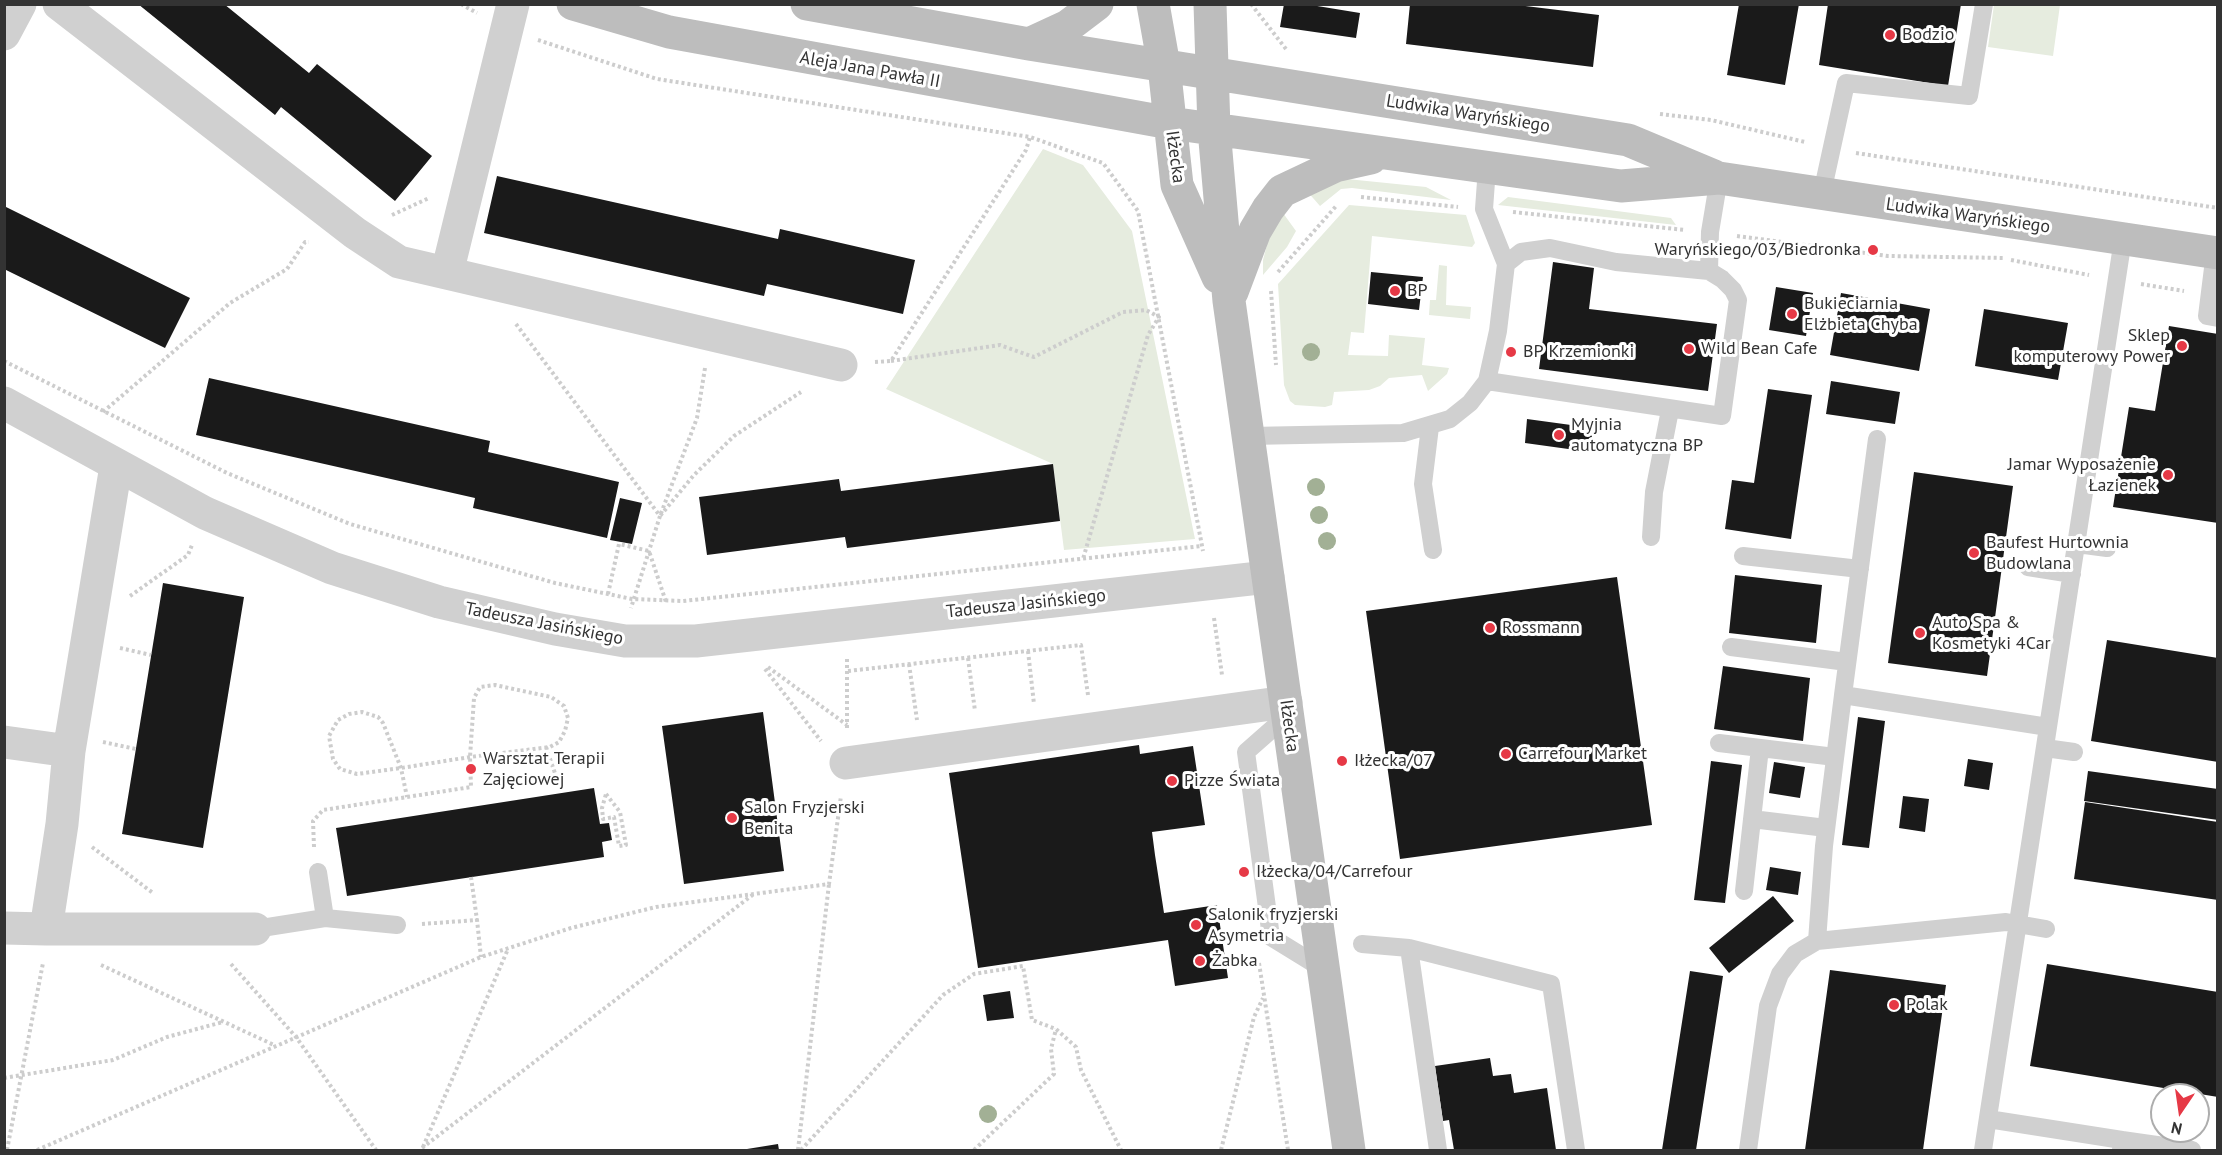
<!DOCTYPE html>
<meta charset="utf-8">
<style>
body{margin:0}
#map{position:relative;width:2222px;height:1155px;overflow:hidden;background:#fff;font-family:"PT Sans",sans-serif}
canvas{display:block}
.frame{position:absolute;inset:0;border:6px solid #333;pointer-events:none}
.north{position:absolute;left:2150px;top:1083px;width:60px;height:60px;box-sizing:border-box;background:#fff;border:2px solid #adadad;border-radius:50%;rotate:193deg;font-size:16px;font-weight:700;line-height:24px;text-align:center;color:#333}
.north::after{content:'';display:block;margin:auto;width:21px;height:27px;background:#e63946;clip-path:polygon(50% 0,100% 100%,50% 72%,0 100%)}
</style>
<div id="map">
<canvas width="2222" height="1155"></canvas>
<div class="frame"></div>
<div class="north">N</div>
</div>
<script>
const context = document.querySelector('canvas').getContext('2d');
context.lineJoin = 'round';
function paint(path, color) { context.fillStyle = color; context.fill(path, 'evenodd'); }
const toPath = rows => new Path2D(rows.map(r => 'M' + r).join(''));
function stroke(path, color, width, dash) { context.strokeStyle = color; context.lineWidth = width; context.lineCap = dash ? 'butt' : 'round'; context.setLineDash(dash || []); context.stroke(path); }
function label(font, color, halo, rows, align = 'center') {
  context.font = font + ' "PT Sans",sans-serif'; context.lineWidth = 6; context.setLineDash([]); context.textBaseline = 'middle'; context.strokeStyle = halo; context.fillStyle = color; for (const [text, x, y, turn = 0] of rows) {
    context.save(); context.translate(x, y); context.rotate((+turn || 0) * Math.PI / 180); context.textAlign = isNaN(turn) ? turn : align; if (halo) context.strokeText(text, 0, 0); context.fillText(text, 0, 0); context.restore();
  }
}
const green = toPath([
 [1994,5,2060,5,2053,56,1988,47],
 [1043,149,1083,165,1132,231,1195,539,1064,550,1053,464,886,389],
 [1347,179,1426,187,1451,200,1352,188,1341,189,1320,206,1306,190],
 [1508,197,1671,218,1676,225,1498,205],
 [1349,205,1466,215,1475,243,1472,247,1372,236,1364,333,1351,332,1348,355,1388,356,1389,335,1425,338,1422,365,1449,368,1447,374,1428,391,1422,375,1389,378,1380,386,1369,390,1334,392,1332,405,1325,407,1295,405,1290,401,1284,385,1278,284],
 [1283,213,1296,231,1287,247,1263,275,1263,260,1269,237],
 [1439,265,1447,266,1446,305,1471,307,1470,319,1429,315,1430,300,1436,300]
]);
const building = toPath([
 [138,4,224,4,309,73,317,64,432,156,395,201,281,107,275,115],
 [1284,4,1305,4,1360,13,1356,38,1280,27],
 [1410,4,1509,4,1599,15,1593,67,1406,44],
 [1739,4,1799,4,1785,85,1727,75],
 [1828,4,1961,4,1948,86,1819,65],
 [497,176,778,239,780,229,915,260,903,314,767,284,764,296,484,233],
 [4,206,190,298,165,348,4,269],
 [1553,262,1594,268,1589,309,1717,324,1708,391,1539,369],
 [1371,272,1423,277,1419,310,1368,304],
 [1776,287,1813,293,1806,336,1769,330],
 [1841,293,1930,309,1919,371,1830,355],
 [1984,309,2068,323,2058,380,1975,366],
 [2169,326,2218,334,2218,523,2113,507,2129,407,2155,411],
 [209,378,490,441,488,452,619,482,607,538,473,508,475,498,196,435],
 [1831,381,1900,392,1895,424,1826,414],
 [1768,389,1812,395,1791,539,1725,529,1732,480,1754,483],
 [1527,419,1593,428,1590,452,1525,443],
 [1053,464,1060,521,847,548,845,537,707,555,699,497,839,479,841,491],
 [1914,472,2013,486,1987,676,1888,663],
 [620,498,642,503,632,544,610,540],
 [1735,575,1822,585,1816,643,1729,633],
 [1617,577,1652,825,1400,859,1366,611],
 [163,583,244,597,203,848,122,834],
 [2107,640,2218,658,2218,762,2091,741],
 [1723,666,1810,678,1803,741,1714,729],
 [763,712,784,871,684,884,662,726],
 [1858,717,1885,721,1869,848,1842,845],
 [1139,745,1140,754,1193,746,1205,825,1152,832,1155,855,1164,913,1217,905,1228,978,1175,986,1168,940,978,968,949,773],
 [1968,759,1993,763,1989,790,1964,786],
 [1711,761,1742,765,1725,903,1694,900],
 [1774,762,1805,767,1800,798,1769,793],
 [2088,771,2218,789,2218,820,2084,801],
 [594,788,600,824,609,823,612,840,602,842,604,857,347,896,336,828],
 [1903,796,1929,799,1925,832,1899,828],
 [2085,802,2218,822,2218,900,2074,879],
 [1770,867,1801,872,1798,895,1766,890],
 [1773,896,1794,921,1729,973,1709,948],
 [2047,964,2218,992,2218,1097,2030,1066],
 [1830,970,1946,985,1923,1150,1805,1150],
 [1690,971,1723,976,1696,1150,1662,1150],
 [1010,991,1014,1018,987,1021,983,995],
 [1490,1058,1493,1076,1511,1074,1514,1093,1547,1088,1556,1150,1454,1150,1449,1120,1443,1121,1435,1066],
 [778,1144,779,1150,747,1150,747,1149]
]);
const path = toPath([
 [461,4,477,13],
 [1251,4,1286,49],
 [538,40,657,79,1030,137,1103,163,1138,211,1203,551],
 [1660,114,1711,120,1805,142],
 [1856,153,2218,208],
 [1361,197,1458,207],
 [1513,212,1685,230],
 [392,215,429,198],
 [1737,236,1888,256,2004,258],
 [2011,260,2089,275],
 [1278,272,1337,205],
 [2141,284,2184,291],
 [1271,291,1276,365],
 [516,324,660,516,631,608],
 [4,361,227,473,350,524,555,583,632,599,683,601,1202,546],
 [891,361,1000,345,1034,357,1123,312,1146,310,1159,317,1148,335,1083,559],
 [875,362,891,361,1026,150,1030,137],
 [705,368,697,418,660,516,694,475,734,436,801,392],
 [103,412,230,303,287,269,305,242,309,242],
 [608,594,619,544,649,551,666,602],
 [130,596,188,555,192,545],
 [1214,618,1222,675],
 [120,648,151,655],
 [1028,651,1034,704],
 [968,658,975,711],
 [847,659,847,729],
 [909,664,917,720],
 [768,667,847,725],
 [765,669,821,741],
 [848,671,1081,645,1088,695],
 [103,742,136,749],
 [546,747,558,782],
 [606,794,620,812,626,845,619,846,614,817,603,819,602,808,606,794],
 [92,847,153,893],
 [314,847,313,821,323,810,407,797,471,787,470,757,474,698,480,687,495,685,551,697,564,706,568,718,565,731,559,742,550,747,470,757,401,768,357,774,340,769,333,759,329,736,338,720,349,714,362,712,378,717,383,723,401,768,407,797],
 [471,877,477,920],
 [422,924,477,920,481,957],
 [1259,963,1288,1150],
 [231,964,296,1037,376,1150],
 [101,965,274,1045],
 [4,1078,113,1060,167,1037,223,1022],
 [423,1147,508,949],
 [422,1148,755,893],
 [7,1150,43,963],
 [37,1150,481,957,571,928,656,907,829,884,841,796],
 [798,1150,829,884],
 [801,1150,943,995,974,974,1023,966,1032,1020,1056,1029,1076,1047,1081,1070,1121,1150],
 [974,1150,1054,1074,1051,1049,1056,1029],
 [1221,1150,1254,1017,1263,998]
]);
const lane = toPath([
 [1822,193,1846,83,1969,96,1984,4],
 [2215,252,2207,316,2218,318],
 [1506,264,1521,252,1550,248,1616,262,1709,271],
 [1487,381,1722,416,1738,300,1733,290,1722,279,1709,271,1710,232,1719,178],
 [1430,427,1423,484,1433,550],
 [1249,436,1403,433,1450,419,1470,403,1487,381,1498,331,1506,264,1484,209,1487,168],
 [1651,537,1654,492,1670,410],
 [2077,544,2107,548],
 [1743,556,1860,569],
 [2028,567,2072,574],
 [1731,647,1847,662],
 [1843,695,1877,439],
 [1288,715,1246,752,1271,937,1323,969],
 [1719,743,1835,757],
 [2045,748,2074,752],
 [1752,819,1826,828],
 [318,872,325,918],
 [1744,891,1760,748],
 [255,929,325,918,397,925],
 [2046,929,2006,922,1817,941,1824,846,1843,695,2048,727],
 [1362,944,1409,948],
 [1988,1119,2122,1140,2121,1150],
 [2122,1140,2192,1150],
 [1438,1150,1409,948,1551,984,1576,1150],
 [1748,1150,1768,1006,1780,974,1795,954,1817,941],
 [1983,1150,2123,239]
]);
const street = toPath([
 [59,4,355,233,399,262,841,365],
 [4,34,20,4],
 [447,273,513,4],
 [4,403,205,513,332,568,439,602,555,629,625,641,696,641,1268,577],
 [116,466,69,751,62,824,46,929,255,929],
 [4,742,69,751],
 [846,763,1286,702],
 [4,928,46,929]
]);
const secondary = toPath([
 [573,4,669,32,1170,123,1621,186,1719,178,2218,253],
 [807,4,1029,44,1628,140,1714,176],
 [1153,4,1164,66,1177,185,1218,277],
 [1210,4,1214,129,1229,301,1349,1150],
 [1029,44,1068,26,1097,4],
 [1232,292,1255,231,1268,209,1282,191,1335,166,1371,158]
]);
const trees = [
 [1311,352],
 [1316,487],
 [1319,515],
 [1327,541],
 [988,1114]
];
const markers = [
 [1890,35,6,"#e63946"],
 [1873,250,6,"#e63946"],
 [1395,291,6,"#e63946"],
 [1792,314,6,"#e63946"],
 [2182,346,6,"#e63946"],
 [1689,349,6,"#e63946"],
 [1511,352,6,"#e63946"],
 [1559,435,6,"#e63946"],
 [2168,475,6,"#e63946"],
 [1974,553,6,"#e63946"],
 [1490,628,6,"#e63946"],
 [1920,633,6,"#e63946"],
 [1506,754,6,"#e63946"],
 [1342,761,6,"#e63946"],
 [471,769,6,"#e63946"],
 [1172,781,6,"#e63946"],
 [732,818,6,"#e63946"],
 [1244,872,6,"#e63946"],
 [1196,925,6,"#e63946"],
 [1200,961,6,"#e63946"],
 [1894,1005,6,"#e63946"]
];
const poiNames = [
 ["Bodzio",1902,35],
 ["Waryńskiego/03/Biedronka",1861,250,"right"],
 ["BP",1407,291],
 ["Bukieciarnia",1804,304],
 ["Elżbieta Chyba",1804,325],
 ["Sklep",2170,336,"right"],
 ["komputerowy Power",2170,357,"right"],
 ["Wild Bean Cafe",1701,349],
 ["BP Krzemionki",1523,352],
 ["Myjnia",1571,425],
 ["automatyczna BP",1571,446],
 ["Jamar Wyposażenie",2156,465,"right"],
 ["Łazienek",2156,486,"right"],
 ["Baufest Hurtownia",1986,543],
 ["Budowlana",1986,564],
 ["Auto Spa &",1932,623],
 ["Kosmetyki 4Car",1932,644],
 ["Rossmann",1502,628],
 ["Carrefour Market",1518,754],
 ["Warsztat Terapii",483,759],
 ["Zajęciowej",483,780],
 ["Iłżecka/07",1354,761],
 ["Pizze Świata",1184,781],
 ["Salon Fryzjerski",744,808],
 ["Benita",744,829],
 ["Iłżecka/04/Carrefour",1256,872],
 ["Salonik fryzjerski",1208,915],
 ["Asymetria",1208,936],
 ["Żabka",1212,961],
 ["Polak",1906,1005]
];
const streetNames = [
 ["Aleja Jana Pawła II",870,70,10],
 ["Ludwika Waryńskiego",1468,114,9],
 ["Iłżecka",1175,157,82],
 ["Ludwika Waryńskiego",1968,216,8],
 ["Tadeusza Jasińskiego",1026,604,-6],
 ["Tadeusza Jasińskiego",544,624,11],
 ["Iłżecka",1289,726,82]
];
paint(green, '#e6ecdf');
paint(building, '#1a1a1a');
stroke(path, '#cdcdcd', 4, [3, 3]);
stroke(lane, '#d0d0d0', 18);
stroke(street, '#d0d0d0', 33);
stroke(secondary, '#bdbdbd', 33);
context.fillStyle = '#a2b095';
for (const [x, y] of trees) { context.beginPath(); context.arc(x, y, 9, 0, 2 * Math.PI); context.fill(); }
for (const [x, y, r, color] of markers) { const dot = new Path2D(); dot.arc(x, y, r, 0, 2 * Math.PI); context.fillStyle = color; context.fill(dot); stroke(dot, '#fff', 2); }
label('18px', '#333', '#fff', poiNames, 'left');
label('18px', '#333', '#fff', streetNames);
</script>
